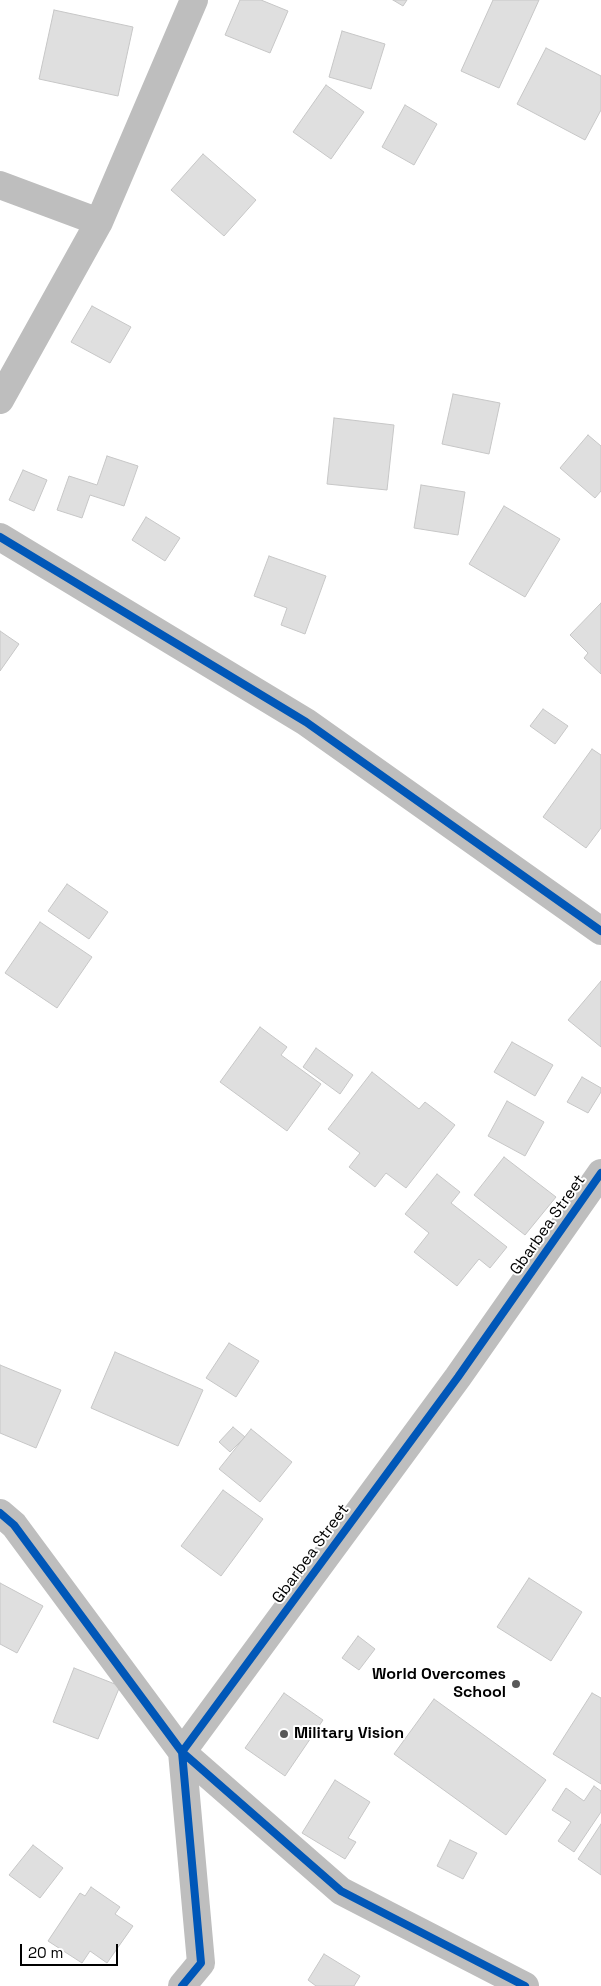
<!DOCTYPE html>
<style>
body{margin:0}
#map{position:relative;width:601px;height:1986px;overflow:hidden;background:#fff;font-family:"Space Grotesk",sans-serif}
canvas{display:block}
.scale{position:absolute;left:20px;top:1944px;width:98px;height:22px;box-sizing:border-box;border:2px solid #000;border-top:0;padding-left:6px;font-size:15px;line-height:18px;white-space:nowrap;color:#000;-webkit-text-stroke:4px #fff;paint-order:stroke}
</style>
<div id="map">
<canvas width="601" height="1986"></canvas>
<div class="scale">20 m</div>
</div>
<script>
const context = document.querySelector('canvas').getContext('2d');
context.lineJoin = 'round';
function paint(path, color) { context.fillStyle = color; context.fill(path, 'evenodd'); }
const toPath = rows => new Path2D(rows.map(r => 'M' + r).join(''));
function stroke(path, color, width, dash) { context.strokeStyle = color; context.lineWidth = width; context.lineCap = dash ? 'butt' : 'round'; context.setLineDash(dash || []); context.stroke(path); }
function label(font, color, halo, rows, align = 'center') {
  context.font = font + ' "Space Grotesk",sans-serif'; context.lineWidth = 4; context.setLineDash([]); context.textBaseline = 'middle'; context.strokeStyle = halo; context.fillStyle = color; for (const [text, x, y, turn = 0] of rows) {
    context.save(); context.translate(x, y); context.rotate((+turn || 0) * Math.PI / 180); context.textAlign = isNaN(turn) ? turn : align; if (halo) context.strokeText(text, 0, 0); context.fillText(text, 0, 0); context.restore();
  }
}
const building = toPath([
 [240,0,261,0,288,11,270,53,225,35,240,0],
 [393,0,407,0,403,6,393,0],
 [493,0,539,0,499,88,461,71,493,0],
 [54,10,133,27,118,96,39,79,54,10],
 [342,31,385,44,371,89,329,77,342,31],
 [546,48,601,76,601,110,585,140,517,104,546,48],
 [326,85,364,112,331,159,293,132,326,85],
 [405,105,437,124,414,165,382,147,405,105],
 [203,154,256,200,224,236,171,190,203,154],
 [92,306,131,327,110,363,71,342,92,306],
 [453,394,500,403,489,454,442,444,453,394],
 [334,418,394,425,387,490,327,484,334,418],
 [588,435,601,446,601,491,595,498,560,468,588,435],
 [107,456,138,466,124,506,90,495,82,518,57,510,69,476,97,485,107,456],
 [23,470,47,480,34,511,9,500,23,470],
 [421,485,465,492,458,535,414,528,421,485],
 [504,506,560,539,525,597,469,564,504,506],
 [146,517,180,538,165,561,132,540,146,517],
 [269,556,326,576,305,634,281,625,287,608,254,596,269,556],
 [601,603,601,674,584,658,588,653,570,635,601,603],
 [0,631,19,644,0,671,0,631],
 [543,709,568,726,555,744,530,726,543,709],
 [592,749,601,755,601,828,586,848,543,817,592,749],
 [67,884,108,912,89,939,48,911,67,884],
 [40,922,92,957,57,1008,5,973,40,922],
 [601,981,601,1047,568,1020,601,981],
 [260,1027,287,1047,281,1055,321,1084,287,1131,220,1082,260,1027],
 [512,1042,553,1065,535,1096,494,1072,512,1042],
 [316,1048,353,1075,340,1094,303,1067,316,1048],
 [372,1072,419,1109,425,1102,455,1125,406,1188,386,1173,375,1187,349,1167,360,1153,328,1129,372,1072],
 [582,1077,601,1088,601,1092,588,1113,567,1102,582,1077],
 [507,1101,544,1122,525,1156,488,1136,507,1101],
 [504,1157,556,1197,525,1235,474,1195,504,1157],
 [437,1174,460,1192,451,1203,507,1247,490,1268,479,1259,457,1286,414,1252,429,1233,405,1214,437,1174],
 [229,1343,259,1361,236,1397,206,1378,229,1343],
 [115,1352,203,1390,178,1446,91,1408,115,1352],
 [0,1365,61,1390,36,1448,0,1433,0,1365],
 [233,1427,245,1437,230,1452,219,1442,233,1427],
 [251,1429,292,1462,260,1502,219,1469,251,1429],
 [223,1490,263,1519,221,1576,181,1546,223,1490],
 [529,1578,582,1612,551,1661,497,1627,529,1578],
 [0,1583,43,1606,17,1653,0,1644,0,1583],
 [358,1636,375,1649,359,1670,342,1658,358,1636],
 [74,1668,120,1686,98,1739,53,1722,74,1668],
 [284,1693,323,1720,285,1776,245,1748,284,1693],
 [592,1693,601,1698,601,1784,553,1754,592,1693],
 [434,1699,546,1780,506,1835,394,1754,434,1699],
 [335,1780,370,1802,348,1838,356,1842,345,1859,302,1833,335,1780],
 [594,1786,601,1791,601,1812,574,1852,558,1841,571,1822,552,1810,566,1788,584,1801,594,1786],
 [601,1824,601,1875,578,1859,601,1824],
 [450,1840,477,1853,463,1879,437,1866,450,1840],
 [33,1845,63,1868,40,1898,9,1875,33,1845],
 [91,1887,120,1907,115,1914,133,1926,107,1963,90,1951,82,1963,48,1941,80,1893,85,1896,91,1887],
 [324,1954,360,1976,354,1986,316,1986,308,1980,324,1954]
]);
const street = toPath([
 [0,185,99,222],
 [0,400,99,222,194,0],
 [0,537,306,722,601,931],
 [0,1513,14,1525,182,1752,341,1891,525,1986],
 [182,1986,201,1963,182,1752,458,1377,601,1173]
]);
const cycleway = toPath([
 [0,537,306,722,601,931],
 [0,1513,14,1525,182,1752,341,1891,525,1986],
 [182,1986,201,1963,182,1752,458,1377,601,1173]
]);
const markers = [
 [516,1684,5,"#595959"],
 [284,1734,5,"#595959"]
];
const streetNames = [
 ["Gbarbea Street",548,1225,-55],
 ["Gbarbea Street",311,1554,-54]
];
const poiNames = [
 ["World Overcomes",506,1675],
 ["School",506,1693],
 ["Military Vision",294,1734,"left"]
];
paint(building, '#dfdfdf');
stroke(building, '#c7c7c7', 1);
stroke(street, '#bebebe', 28);
stroke(cycleway, '#0057b8', 8);
for (const [x, y, r, color] of markers) { const dot = new Path2D(); dot.arc(x, y, r, 0, 2 * Math.PI); context.fillStyle = color; context.fill(dot); stroke(dot, '#fff', 2); }
label('16px', '#000', '#fff', streetNames);
label('bold 16px', '#000', '#fff', poiNames, 'right');
</script>
